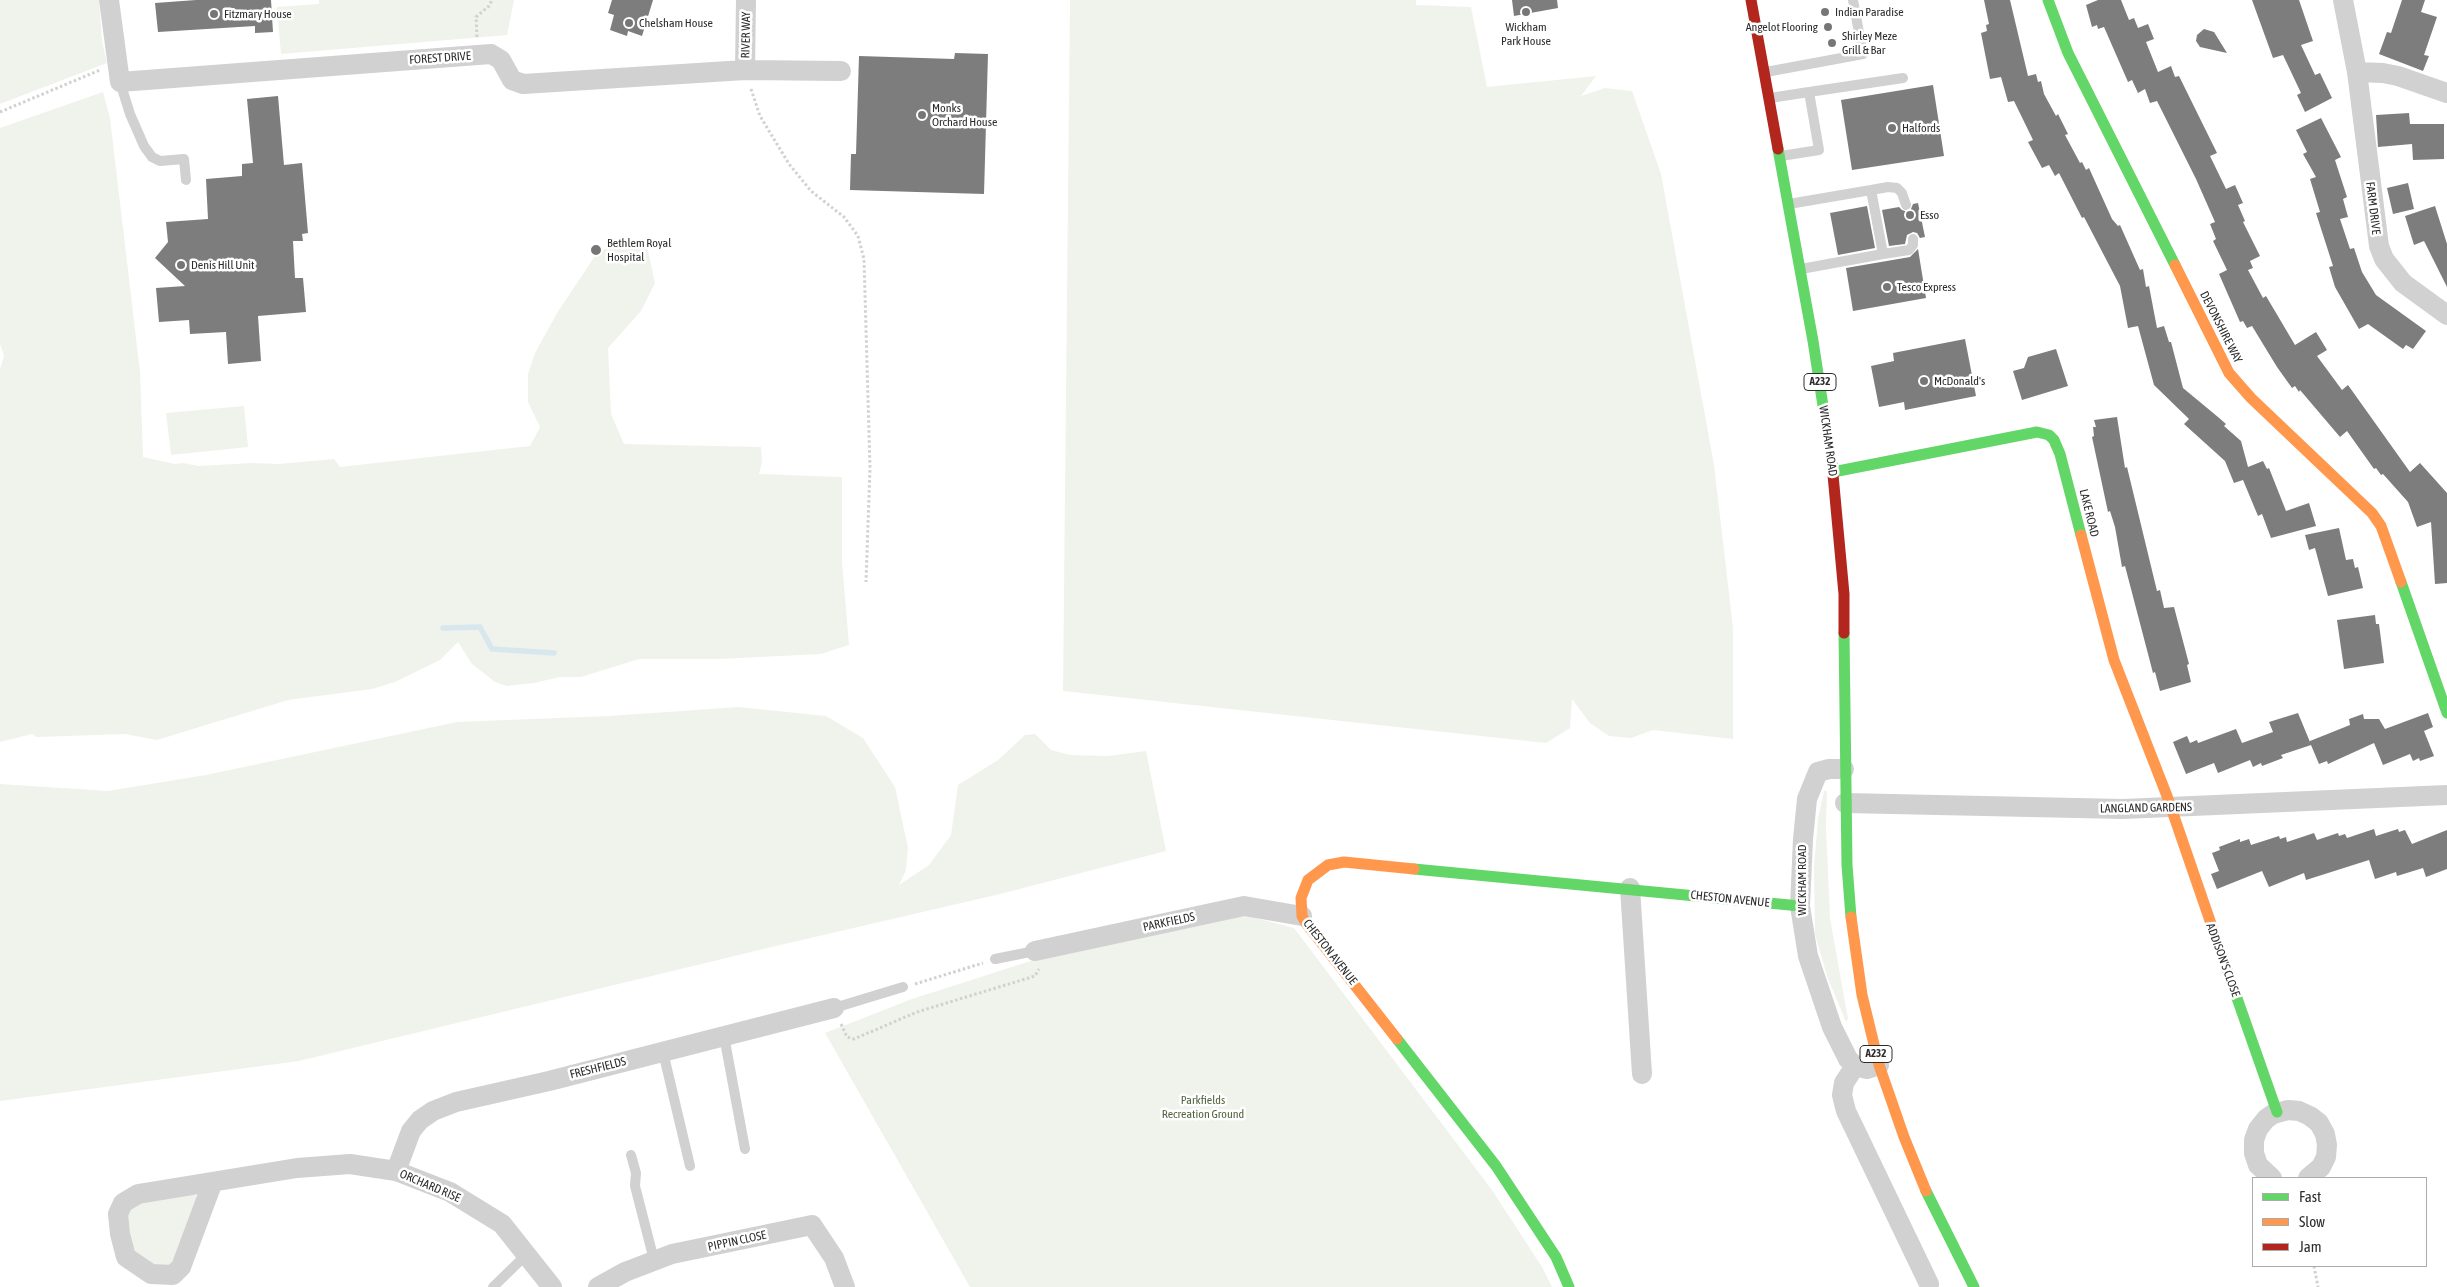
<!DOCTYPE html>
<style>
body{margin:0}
#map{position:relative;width:2447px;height:1287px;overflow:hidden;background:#fff;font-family:"Asap Condensed",sans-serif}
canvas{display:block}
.legend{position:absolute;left:2252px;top:1177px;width:175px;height:90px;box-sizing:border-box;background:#fff;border:1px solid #ababab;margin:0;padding:6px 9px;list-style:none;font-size:15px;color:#2c2c2c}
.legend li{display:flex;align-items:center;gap:10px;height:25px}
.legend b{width:25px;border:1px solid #ababab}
</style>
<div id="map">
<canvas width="2447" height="1287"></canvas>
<ul class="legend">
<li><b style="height:6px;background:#63d668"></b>Fast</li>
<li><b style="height:6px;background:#ff974d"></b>Slow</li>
<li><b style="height:6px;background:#b3261e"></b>Jam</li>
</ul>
</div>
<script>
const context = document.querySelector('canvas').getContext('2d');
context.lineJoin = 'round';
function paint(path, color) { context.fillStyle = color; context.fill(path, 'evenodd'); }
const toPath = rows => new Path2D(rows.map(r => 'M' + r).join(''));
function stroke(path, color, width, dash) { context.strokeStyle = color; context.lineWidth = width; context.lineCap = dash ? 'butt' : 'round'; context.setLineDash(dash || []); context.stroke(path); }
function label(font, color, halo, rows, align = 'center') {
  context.font = font + ' "Asap Condensed",sans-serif'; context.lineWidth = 5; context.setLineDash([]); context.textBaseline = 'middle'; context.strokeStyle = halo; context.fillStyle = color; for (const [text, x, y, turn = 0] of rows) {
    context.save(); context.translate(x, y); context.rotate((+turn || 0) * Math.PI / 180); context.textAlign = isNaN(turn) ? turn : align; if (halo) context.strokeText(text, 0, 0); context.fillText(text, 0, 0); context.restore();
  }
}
const green = toPath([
 [0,0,99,0,102,41,107,63,0,104],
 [319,0,514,0,507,35,281,54,277,7,319,4],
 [1070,0,1416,0,1416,5,1471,7,1487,87,1596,76,1581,96,1605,88,1632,91,1661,174,1714,465,1733,628,1733,739,1653,730,1631,738,1609,736,1590,723,1572,699,1570,728,1546,743,1063,691],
 [103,92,110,118,140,372,143,457,175,464,183,463,199,466,252,463,279,464,334,459,340,467,530,446,540,427,528,402,528,374,535,353,557,313,599,250,646,242,655,283,641,311,608,348,611,414,624,444,761,447,762,462,759,474,842,477,842,562,849,645,821,654,718,659,639,659,581,677,560,677,534,683,507,686,495,682,472,664,458,642,440,660,395,682,372,689,288,700,157,740,125,734,36,737,32,734,0,742,0,369,4,356,0,344,0,128],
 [244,406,248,447,171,455,166,413],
 [739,707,826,716,863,738,895,787,908,848,906,870,899,885,929,865,951,835,958,785,998,760,1025,735,1035,734,1051,750,1070,755,1108,756,1146,751,1166,851,1000,894,776,946,299,1061,0,1101,0,784,108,791,206,775,457,722,609,716],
 [1824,791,1827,791,1826,826,1830,918,1848,1019,1846,1022,1827,976,1815,934,1814,866,1818,819],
 [1244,915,1294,928,1492,1190,1542,1267,1552,1287,970,1287,825,1033,912,999,1037,959],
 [193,1193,200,1199,177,1262,170,1266,159,1268,135,1252,128,1235,127,1217,130,1207,142,1202]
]);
const stream = toPath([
 [443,628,480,627,492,649,554,653]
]);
const building = toPath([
 [196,0,271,0,273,32,255,33,255,26,158,32,155,3],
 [612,0,653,0,642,36,628,31,627,36,610,30,614,15,608,13],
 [1512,0,1557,0,1558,8,1514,16],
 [1984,0,2010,0,2028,76,2036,74,2038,82,2041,81,2044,94,2056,116,2058,114,2068,134,2065,135,2080,163,2082,162,2086,170,2089,168,2112,219,2118,226,2120,225,2140,270,2143,269,2146,287,2149,286,2157,328,2164,326,2169,342,2171,342,2183,388,2218,417,2226,424,2224,426,2241,441,2248,467,2263,461,2267,469,2269,468,2286,511,2309,503,2316,526,2271,538,2262,514,2258,516,2243,480,2234,483,2225,461,2184,424,2189,419,2154,385,2138,326,2128,328,2120,286,2084,217,2082,218,2059,173,2055,176,2049,165,2042,168,2028,142,2033,140,2014,101,2008,102,2001,77,1990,79,1981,33,1987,31,1986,25,1989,24],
 [2098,0,2121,0,2129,20,2134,18,2138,28,2148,24,2154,39,2146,42,2158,72,2171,66,2175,77,2179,76,2217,153,2210,156,2226,189,2235,185,2243,203,2238,205,2245,221,2243,222,2260,256,2250,261,2253,268,2248,270,2263,298,2266,296,2295,345,2316,332,2327,350,2317,356,2342,390,2348,385,2410,472,2420,463,2447,493,2447,583,2435,584,2431,522,2417,527,2408,502,2383,474,2381,475,2376,468,2374,469,2347,431,2340,437,2300,390,2299,392,2295,386,2292,388,2277,367,2252,326,2247,328,2243,321,2240,322,2219,274,2227,270,2213,241,2216,239,2210,224,2215,222,2196,179,2157,101,2150,103,2145,89,2138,93,2132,80,2128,82,2104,27,2098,29,2097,25,2092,27,2086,5],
 [2252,0,2299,0,2313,41,2301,45,2315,75,2320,73,2332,98,2305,112,2297,95,2301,93,2283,55,2273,58],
 [2402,0,2425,0,2421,12,2437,17,2424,55,2429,56,2423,71,2379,54,2387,32,2391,33],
 [2204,29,2214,32,2227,53,2200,47,2196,41,2197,35],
 [955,53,988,54,984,194,850,190,851,154,856,154,859,56,954,59],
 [1933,85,1944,156,1852,170,1841,100],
 [278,96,284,165,302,163,308,233,302,234,303,241,293,241,295,278,303,278,306,312,258,316,261,361,228,364,226,332,190,334,189,320,159,322,156,288,185,286,155,258,168,242,166,222,208,219,206,179,242,176,242,164,253,163,247,99],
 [2409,113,2410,124,2444,124,2444,159,2413,160,2412,144,2378,147,2376,115],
 [2321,118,2341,157,2335,160,2347,197,2343,199,2348,217,2340,219,2350,249,2354,248,2362,272,2376,295,2426,331,2413,349,2406,345,2403,349,2368,324,2359,329,2335,287,2329,267,2333,266,2316,213,2320,212,2310,179,2316,177,2303,154,2307,152,2296,130],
 [2408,183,2414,209,2393,214,2387,188],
 [1918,203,1925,237,1920,238,1917,233,1913,232,1907,235,1905,244,1889,246,1882,210,1899,207,1902,210,1908,212,1911,209,1913,204],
 [1867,206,1875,248,1838,255,1830,213],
 [2435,206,2447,244,2447,287,2424,241,2414,245,2405,216],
 [1918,249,1926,298,1853,311,1846,268,1910,257],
 [1965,339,1976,396,1905,410,1904,402,1879,407,1871,366,1894,361,1893,353],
 [2056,349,2068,386,2022,400,2013,371,2024,368,2028,357],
 [2117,417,2125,468,2127,467,2157,591,2160,590,2164,608,2174,607,2189,664,2187,665,2191,682,2160,691,2155,672,2153,673,2125,566,2122,567,2115,527,2110,511,2108,512,2092,437,2094,436,2093,427,2096,427,2094,420],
 [2339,528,2346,560,2353,559,2355,568,2358,567,2363,588,2328,596,2315,548,2309,550,2305,535],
 [2375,615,2376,624,2379,624,2384,663,2344,669,2337,620],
 [2298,713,2310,742,2310,741,2350,725,2349,719,2363,714,2364,719,2379,719,2385,729,2428,713,2433,727,2424,731,2434,756,2420,761,2419,758,2413,761,2410,754,2383,765,2374,743,2328,764,2327,761,2319,764,2311,745,2281,755,2283,758,2262,766,2261,763,2253,767,2250,760,2218,773,2214,763,2186,774,2173,742,2187,736,2190,743,2197,740,2198,743,2236,729,2242,743,2273,732,2269,722],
 [2374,829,2376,836,2398,829,2399,832,2405,830,2412,844,2447,830,2447,869,2426,877,2423,868,2397,876,2396,872,2375,879,2369,860,2306,880,2304,873,2269,887,2262,871,2217,889,2211,874,2219,871,2212,853,2220,850,2219,847,2240,839,2240,842,2249,839,2251,845,2279,836,2280,839,2286,837,2287,842,2314,833,2317,840,2338,833,2339,836,2345,834,2347,838]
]);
const path = toPath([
 [477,37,476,17,489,6,492,0],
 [751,89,760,116,789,164,811,191,844,217,858,236,864,259,870,468,866,582],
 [0,112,100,70],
 [915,984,983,963],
 [841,1024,847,1037,854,1039,917,1012,1035,976,1039,969],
 [2314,1266,2318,1287]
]);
const lane = toPath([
 [1766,72,1863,54,1853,0],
 [120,82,130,114,144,146,152,157,160,161,184,159,186,180],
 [1809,92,1903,78],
 [1770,98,1809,92,1819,150,1781,156],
 [1871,190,1888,187,1897,188,1902,193,1906,205],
 [1789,204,1871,190,1883,254,1801,269],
 [1883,254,1909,250,1913,245,1913,239],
 [995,959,1035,951],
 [834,1008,903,987],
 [724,1036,745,1149],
 [663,1052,690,1166],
 [631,1155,636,1173,635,1186,654,1260],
 [493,1287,527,1254]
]);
const street = toPath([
 [109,0,120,82,491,54,501,60,512,80,523,84,745,70,841,71],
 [2343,0,2357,72,2383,73,2398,76,2447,93],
 [745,70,746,0],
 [2357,72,2379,246,2384,259,2403,283,2447,315],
 [1844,769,1829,769,1818,772,1807,799,1803,839,1800,906,1808,956,1832,1027,1848,1059,1855,1066,1867,1069,1879,1065],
 [1845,803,2123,809,2447,795],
 [1630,888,1642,1074],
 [1035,951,1244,906,1302,916],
 [1855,1066,1844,1083,1842,1095,1846,1111,1929,1284],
 [396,1171,411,1131,420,1120,433,1111,456,1102,549,1081,834,1008],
 [2272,1178,2258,1165,2254,1153,2254,1140,2258,1129,2266,1119,2273,1114,2288,1110,2299,1111,2310,1116,2319,1123,2325,1134,2327,1145,2326,1157,2321,1167,2308,1178],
 [212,1184,181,1267,173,1275,151,1274,126,1257,120,1234,118,1214,123,1203,138,1194,297,1168,350,1164,396,1171,450,1192,502,1224,552,1287],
 [598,1287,625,1272,672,1254,812,1225,834,1258,845,1287]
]);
const fast = toPath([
 [2048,0,2068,53,2175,265],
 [1778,149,1813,341,1832,464],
 [1833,472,2037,432,2049,435,2054,440,2060,454,2081,535],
 [2401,582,2447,713],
 [1844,633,1847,865,1851,917],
 [1414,869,1800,906],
 [2218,944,2277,1112],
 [1397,1039,1496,1166,1556,1257,1569,1287],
 [1926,1191,1974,1287]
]);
const slow = toPath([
 [2175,265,2229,373,2251,398,2372,513,2381,526,2401,582],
 [2081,535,2114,660,2167,796,2218,944],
 [1851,917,1862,995,1879,1065,1904,1137,1926,1191],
 [1397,1039,1306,923,1302,916,1301,898,1308,880,1328,865,1344,862,1414,869]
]);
const jam = toPath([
 [1751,0,1778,149],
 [1832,464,1844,594,1844,633]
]);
const markers = [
 [1526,12,5,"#767676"],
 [1825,12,5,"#767676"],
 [214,14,5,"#767676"],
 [629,23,5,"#767676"],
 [1828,27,5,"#767676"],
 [1832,43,5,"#767676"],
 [922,115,5,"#767676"],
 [1892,128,5,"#767676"],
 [1910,215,5,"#767676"],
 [596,250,6,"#767676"],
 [181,265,5,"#767676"],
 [1887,287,5,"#767676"],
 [1924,381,5,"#767676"]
];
const shields = [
 [1820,382,32],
 [1876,1054,32]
];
const shieldNames = [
 ["A232",1820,382],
 ["A232",1876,1054]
];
const poiNames = [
 ["Indian Paradise",1835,12],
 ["Fitzmary House",224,14],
 ["Chelsham House",639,23],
 ["Wickham",1526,27,"center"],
 ["Park House",1526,41,"center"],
 ["Angelot Flooring",1818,27,"right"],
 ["Shirley Meze",1842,36],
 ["Grill & Bar",1842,50],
 ["Monks",932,108],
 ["Orchard House",932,122],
 ["Halfords",1902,128],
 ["Esso",1920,215],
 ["Bethlem Royal",607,243],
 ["Hospital",607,257],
 ["Denis Hill Unit",191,265],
 ["Tesco Express",1897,287],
 ["McDonald's",1934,381]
];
const streetNames = [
 ["RIVER WAY",746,35,-89],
 ["FOREST DRIVE",440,58,-4],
 ["FARM DRIVE",2373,208,83],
 ["DEVONSHIRE WAY",2221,327,63],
 ["WICKHAM ROAD",1828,441,82],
 ["LAKE ROAD",2089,513,76],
 ["LANGLAND GARDENS",2146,808,-1],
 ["WICKHAM ROAD",1802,880,-90],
 ["CHESTON AVENUE",1730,899,6],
 ["PARKFIELDS",1169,922,-12],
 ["CHESTON AVENUE",1330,952,52],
 ["ADDISON'S CLOSE",2223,960,70],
 ["FRESHFIELDS",598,1068,-14],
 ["ORCHARD RISE",430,1186,23],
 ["PIPPIN CLOSE",737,1241,-12]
];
const parkNames = [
 ["Parkfields",1203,1100],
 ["Recreation Ground",1203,1114]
];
paint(green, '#f0f3eb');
stroke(stream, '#d8e7ee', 5.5);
paint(building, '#7d7d7d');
stroke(path, '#d1d1d1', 3, [2.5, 2.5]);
stroke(lane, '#d1d1d1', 10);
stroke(street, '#d1d1d1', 20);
stroke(fast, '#63d668', 11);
stroke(slow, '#ff974d', 11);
stroke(jam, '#b3261e', 11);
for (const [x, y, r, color] of markers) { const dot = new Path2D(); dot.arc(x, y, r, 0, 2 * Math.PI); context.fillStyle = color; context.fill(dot); stroke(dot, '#fff', 2); }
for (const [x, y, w] of shields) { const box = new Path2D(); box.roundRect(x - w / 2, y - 8.5, w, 17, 4); context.fillStyle = '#fff'; context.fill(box); stroke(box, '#2c2c2c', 1); }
label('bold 11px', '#2c2c2c', null, shieldNames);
label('12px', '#2c2c2c', '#fff', poiNames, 'left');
label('12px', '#2c2c2c', '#fff', streetNames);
label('12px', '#52643e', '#fff', parkNames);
</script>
